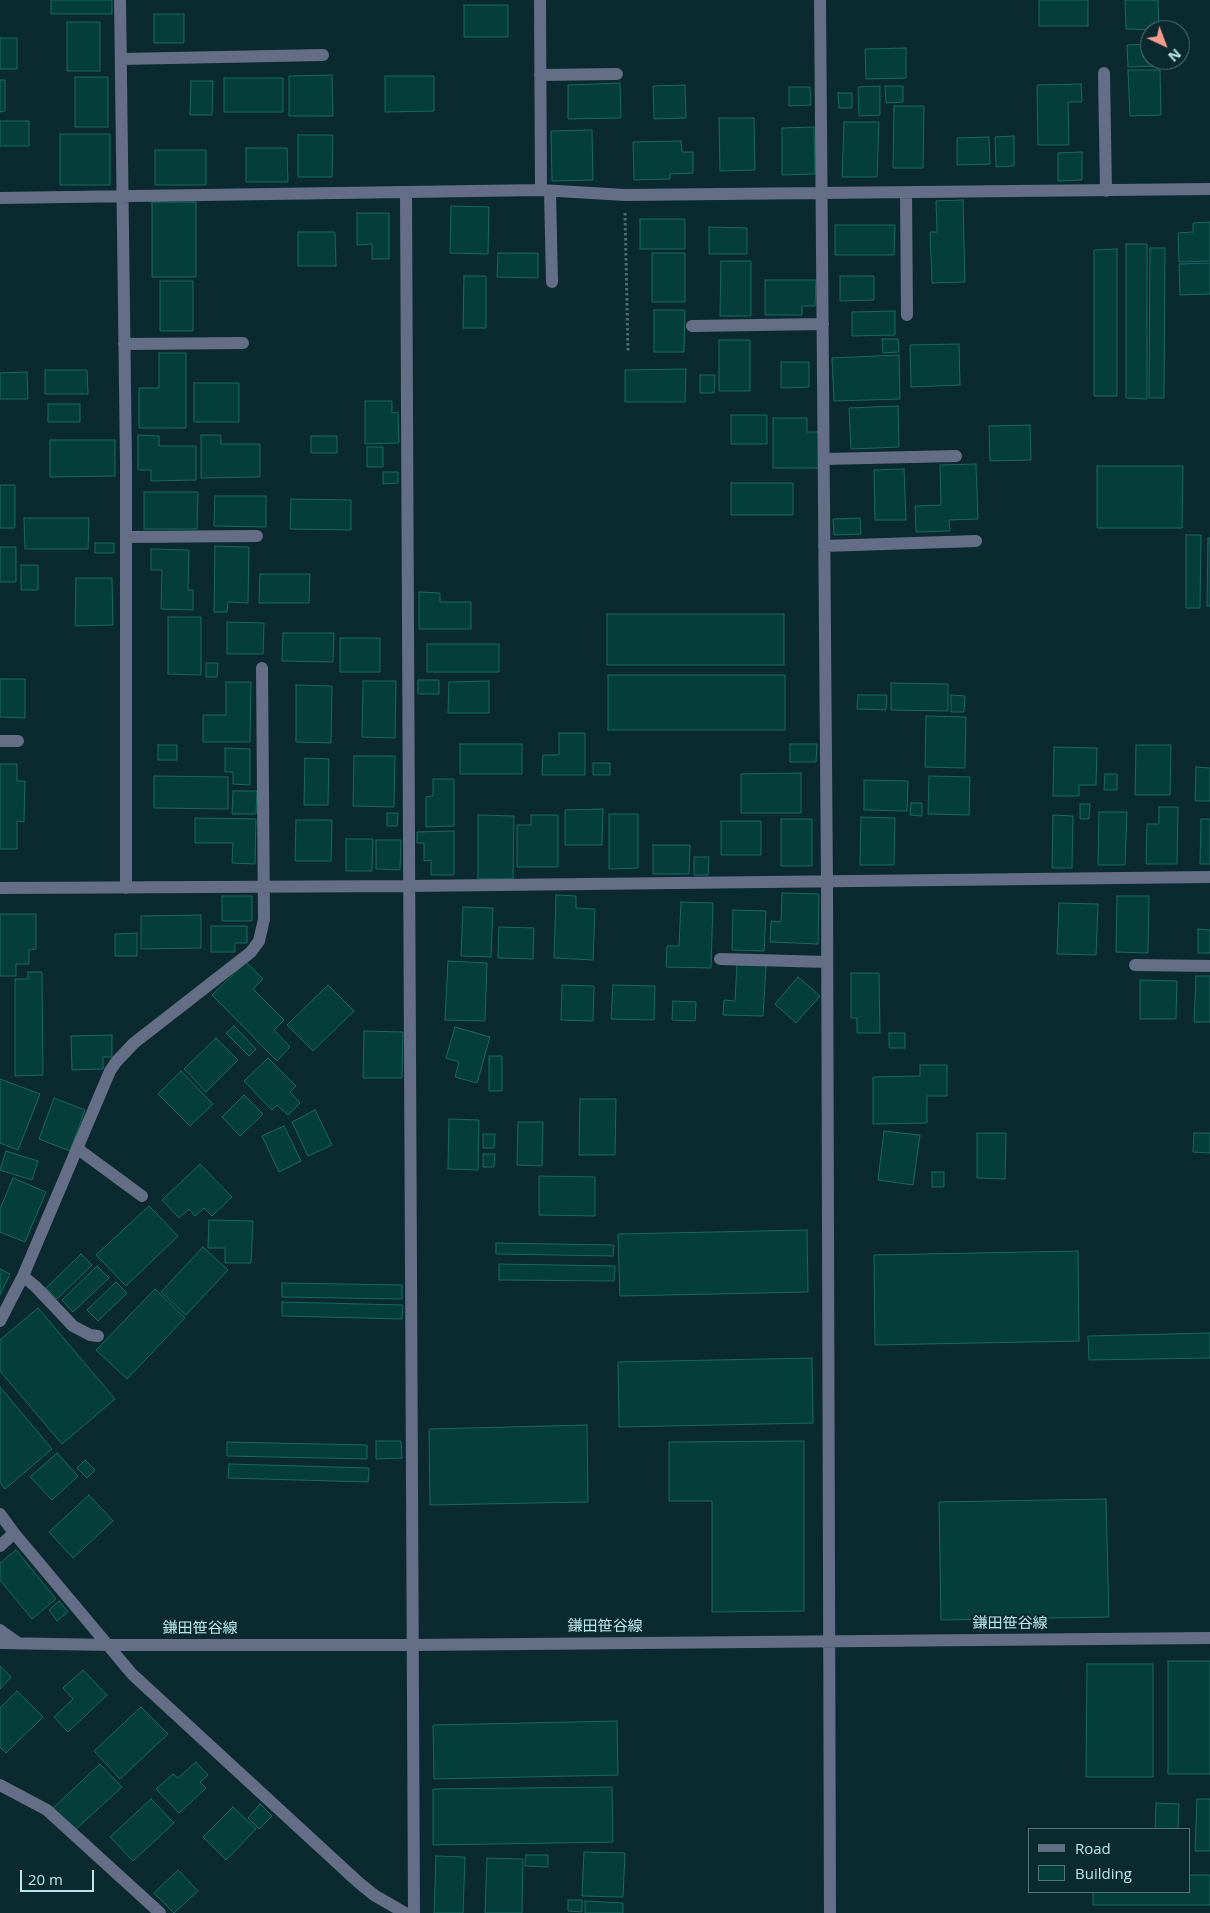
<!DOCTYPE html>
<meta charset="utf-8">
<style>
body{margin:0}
#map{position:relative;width:1210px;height:1913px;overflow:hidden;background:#0b2a2f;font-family:"Open Sans",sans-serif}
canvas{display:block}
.legend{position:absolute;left:1028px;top:1828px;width:162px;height:65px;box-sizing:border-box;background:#0b2a2f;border:1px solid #51757b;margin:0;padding:6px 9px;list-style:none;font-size:15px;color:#b9e5ec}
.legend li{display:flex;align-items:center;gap:10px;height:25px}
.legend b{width:25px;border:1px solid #51757b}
.north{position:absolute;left:1140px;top:20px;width:50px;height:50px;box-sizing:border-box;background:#0b2a2f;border:1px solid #51757b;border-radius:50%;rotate:137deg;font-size:14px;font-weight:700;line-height:20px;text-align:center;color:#b9e5ec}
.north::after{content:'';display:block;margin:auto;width:18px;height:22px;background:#f59c91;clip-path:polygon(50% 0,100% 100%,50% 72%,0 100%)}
.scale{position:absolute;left:20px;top:1870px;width:74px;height:22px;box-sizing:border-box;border:2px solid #b9e5ec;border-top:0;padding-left:6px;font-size:15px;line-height:18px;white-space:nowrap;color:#b9e5ec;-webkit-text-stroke:4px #0b2a2f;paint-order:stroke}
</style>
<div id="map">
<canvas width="1210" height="1913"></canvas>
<ul class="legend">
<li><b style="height:6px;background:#646e87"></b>Road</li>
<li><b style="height:14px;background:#043e3a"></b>Building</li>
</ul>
<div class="north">N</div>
<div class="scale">20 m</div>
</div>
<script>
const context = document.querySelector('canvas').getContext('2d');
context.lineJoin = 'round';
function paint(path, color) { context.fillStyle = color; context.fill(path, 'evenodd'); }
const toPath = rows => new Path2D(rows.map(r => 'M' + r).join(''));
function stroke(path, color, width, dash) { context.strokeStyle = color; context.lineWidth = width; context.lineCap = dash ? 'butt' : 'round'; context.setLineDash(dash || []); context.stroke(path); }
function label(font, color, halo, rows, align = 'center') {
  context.font = font + ' "Open Sans","Noto Sans JP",sans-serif'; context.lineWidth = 4; context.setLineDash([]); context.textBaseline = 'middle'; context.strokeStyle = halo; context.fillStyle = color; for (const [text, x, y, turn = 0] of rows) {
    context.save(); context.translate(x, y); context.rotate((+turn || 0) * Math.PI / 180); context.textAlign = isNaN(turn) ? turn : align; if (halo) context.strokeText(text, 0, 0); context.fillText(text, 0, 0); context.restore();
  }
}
const building = toPath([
 [51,0,112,0,112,14,51,14,51,0],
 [1039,0,1088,0,1088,26,1039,26,1039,0],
 [1125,0,1158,0,1159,30,1126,29,1125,0],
 [464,5,508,5,508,37,464,37,464,5],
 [154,14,184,14,184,43,154,43,154,14],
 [67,22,100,22,100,71,67,71,67,22],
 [0,38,17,38,17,69,0,69,0,38],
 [1150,44,1150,60,1158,60,1158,66,1128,67,1127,45,1150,44],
 [906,48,906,78,866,79,865,49,906,48],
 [1128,70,1160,70,1161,115,1130,116,1128,70],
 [332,75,333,116,289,116,289,76,332,75],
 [385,76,434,76,434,111,385,112,385,76],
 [75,77,108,77,108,127,75,127,75,77],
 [224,78,283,78,283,112,224,112,224,78],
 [0,80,5,80,5,111,0,112,0,80],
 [191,81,213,81,212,115,190,115,191,81],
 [620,83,621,118,568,119,568,85,620,83],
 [1081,84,1082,102,1068,102,1069,145,1038,145,1037,85,1081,84],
 [685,85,686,118,654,119,653,86,685,85],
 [880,86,880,115,859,116,858,87,880,86],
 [885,86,903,86,903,102,886,103,885,86],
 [789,87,810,87,811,105,789,106,789,87],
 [838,93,852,93,852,108,839,108,838,93],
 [894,106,924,106,923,168,893,168,894,106],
 [719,118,754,118,755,170,720,171,719,118],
 [0,121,29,121,29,146,0,146,0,121],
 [844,122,879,122,877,177,842,177,844,122],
 [814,127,815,174,782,175,782,128,814,127],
 [592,130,593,180,552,181,551,131,592,130],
 [60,134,110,134,110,185,60,185,60,134],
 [298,135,333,135,332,177,298,177,298,135],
 [1014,136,1014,166,996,167,995,137,1014,136],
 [989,137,990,164,957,165,957,138,989,137],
 [681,141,682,152,693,152,693,173,670,174,670,179,634,180,633,142,681,141],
 [246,148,287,148,288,182,246,182,246,148],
 [155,150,206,150,206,185,155,185,155,150],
 [1082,152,1082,180,1058,181,1058,153,1082,152],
 [963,200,965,282,932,283,930,232,937,232,936,201,963,200],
 [152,202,196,202,196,277,152,277,152,202],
 [451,206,489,207,488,254,450,253,451,206],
 [357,213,389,213,389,259,372,259,372,244,357,245,357,213],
 [640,219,685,219,685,249,640,249,640,219],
 [1210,222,1210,261,1179,262,1178,233,1193,232,1193,223,1210,222],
 [835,225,895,225,894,255,835,255,835,225],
 [709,227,747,228,747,254,709,254,709,227],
 [298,232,335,232,336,266,298,266,298,232],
 [1126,244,1147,244,1147,399,1126,398,1126,244],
 [1150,248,1165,248,1164,398,1149,398,1150,248],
 [1117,249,1117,396,1094,396,1094,250,1117,249],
 [498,253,538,253,538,278,497,277,498,253],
 [652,253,685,253,685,302,652,302,652,253],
 [721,261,751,261,751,316,720,316,721,261],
 [1210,263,1210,294,1180,295,1179,264,1210,263],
 [464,276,486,276,486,328,463,328,464,276],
 [840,276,874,276,874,300,840,301,840,276],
 [765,280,816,280,815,306,802,306,802,315,765,315,765,280],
 [160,281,193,281,193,331,160,331,160,281],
 [654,310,685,310,684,352,654,352,654,310],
 [895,311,895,335,852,336,852,312,895,311],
 [882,339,898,339,899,352,883,353,882,339],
 [719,340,750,340,750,391,719,391,719,340],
 [959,344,960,385,911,387,910,345,959,344],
 [159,353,186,353,186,428,139,428,139,388,159,388,159,353],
 [899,355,900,399,834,401,832,358,899,355],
 [781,362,809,362,809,387,781,388,781,362],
 [686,369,685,402,625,402,625,370,686,369],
 [45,370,87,370,88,394,45,394,45,370],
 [27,372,28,399,0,399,0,373,27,372],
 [700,375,715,375,714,393,700,393,700,375],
 [194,383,239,383,239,422,194,422,194,383],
 [365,401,392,401,392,413,398,412,399,443,365,444,365,401],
 [48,404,80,404,80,422,48,422,48,404],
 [898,406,899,447,851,449,849,408,898,406],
 [731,415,767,415,767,444,731,444,731,415],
 [773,418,807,418,807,432,819,432,819,468,773,468,773,418],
 [1030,425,1031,460,990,461,989,426,1030,425],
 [138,435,159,436,159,446,196,446,196,480,151,481,151,470,138,470,138,435],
 [201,435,221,435,221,444,260,444,260,477,201,478,201,435],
 [311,436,337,436,337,453,311,453,311,436],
 [50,440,115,440,115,476,50,477,50,440],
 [367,447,383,447,383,467,367,467,367,447],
 [976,464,978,519,949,520,950,531,916,532,915,506,941,505,940,465,976,464],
 [1097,466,1183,466,1182,528,1097,528,1097,466],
 [904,469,906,520,875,520,874,470,904,469],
 [383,472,398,472,398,483,383,484,383,472],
 [731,483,793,483,793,515,731,515,731,483],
 [0,485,15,485,15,528,0,528,0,485],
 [144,492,198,492,197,529,144,529,144,492],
 [215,496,266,496,266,527,214,526,215,496],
 [291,499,351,500,351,530,290,529,291,499],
 [24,518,89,518,88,549,25,549,24,518],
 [860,518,861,534,834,535,833,519,860,518],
 [1186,535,1201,535,1200,608,1186,608,1186,535],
 [1208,538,1210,538,1210,606,1207,606,1208,538],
 [95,543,114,543,114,553,95,553,95,543],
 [215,546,249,547,248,603,228,602,227,612,214,612,215,546],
 [0,547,16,547,16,582,0,582,0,547],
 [151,549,189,550,188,590,193,590,193,610,161,609,162,570,151,570,151,549],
 [21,565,38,565,38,590,21,590,21,565],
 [260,574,310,574,309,603,259,603,260,574],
 [76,578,112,578,113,625,75,626,76,578],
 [419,592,440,593,440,602,471,602,471,629,419,629,419,592],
 [607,614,784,614,784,665,607,665,607,614],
 [168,617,201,617,201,675,168,674,168,617],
 [227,622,264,623,263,654,227,654,227,622],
 [283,633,334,633,333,662,282,661,283,633],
 [340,638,380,638,380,672,340,672,340,638],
 [427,644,499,644,499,672,427,672,427,644],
 [206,663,218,663,217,677,206,677,206,663],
 [608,675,785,675,785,730,608,730,608,675],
 [0,679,25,679,25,718,0,717,0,679],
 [418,680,439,680,439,694,418,694,418,680],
 [363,681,396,681,395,738,362,737,363,681],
 [489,681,489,713,448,713,449,682,489,681],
 [226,682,251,682,250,742,203,742,203,715,226,715,226,682],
 [891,683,948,684,948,711,891,710,891,683],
 [296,685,332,686,331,743,296,742,296,685],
 [858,695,887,695,886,710,857,709,858,695],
 [951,695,965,696,964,712,951,712,951,695],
 [926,716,966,717,965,768,925,767,926,716],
 [559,733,585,733,585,775,542,775,543,755,559,755,559,733],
 [460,744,522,744,522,774,460,774,460,744],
 [790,744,817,744,816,762,790,762,790,744],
 [158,745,177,745,177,760,158,760,158,745],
 [1136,745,1171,745,1170,795,1135,795,1136,745],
 [1054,747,1097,748,1096,785,1079,785,1079,796,1053,796,1054,747],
 [225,748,250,749,250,785,233,784,233,772,225,772,225,748],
 [354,756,395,756,394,807,353,806,354,756],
 [305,758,329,759,328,805,304,805,305,758],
 [593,763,610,763,610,775,593,775,593,763],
 [0,764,17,764,17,781,25,781,24,822,17,821,17,849,0,849,0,764],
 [1196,767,1210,768,1210,801,1195,801,1196,767],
 [801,773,801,813,741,813,741,774,801,773],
 [1105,774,1117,774,1117,790,1104,790,1105,774],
 [154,776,228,777,228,809,154,808,154,776],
 [929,776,970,777,969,815,928,814,929,776],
 [433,779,454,779,454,826,426,827,426,797,433,796,433,779],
 [864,780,908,781,907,811,864,810,864,780],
 [233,791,257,791,256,814,232,814,233,791],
 [911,803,922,803,922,816,910,815,911,803],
 [1080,804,1090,804,1089,819,1080,819,1080,804],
 [1159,807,1178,807,1177,864,1146,864,1147,824,1159,824,1159,807],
 [603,809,602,845,565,845,565,810,603,809],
 [1099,812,1127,812,1125,865,1098,865,1099,812],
 [387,813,398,813,397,826,387,826,387,813],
 [609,814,638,814,638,868,609,869,609,814],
 [478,815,514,816,513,879,478,879,478,815],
 [531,815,558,815,558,867,517,867,517,825,531,825,531,815],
 [1053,815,1073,816,1072,868,1052,868,1053,815],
 [861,817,895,818,894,865,860,865,861,817],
 [195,818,256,819,255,864,232,863,233,843,195,843,195,818],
 [781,819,812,819,812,866,781,866,781,819],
 [1201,819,1210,819,1210,864,1200,864,1201,819],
 [296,820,332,820,331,861,295,861,296,820],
 [721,821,761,821,761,855,721,855,721,821],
 [454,831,454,875,431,875,431,860,424,861,424,843,417,843,417,832,454,831],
 [346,839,373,839,372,871,346,871,346,839],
 [376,840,401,840,400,870,376,869,376,840],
 [653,845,690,845,689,874,653,874,653,845],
 [694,857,709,857,708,875,694,875,694,857],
 [782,893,819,894,818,944,770,942,771,921,781,922,782,893],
 [556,895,576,896,576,908,595,909,593,960,554,958,556,895],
 [222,896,252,896,252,921,222,921,222,896],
 [1117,896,1149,896,1148,953,1116,952,1117,896],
 [681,902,713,903,711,968,666,967,667,946,679,946,681,902],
 [1059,903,1098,904,1096,955,1057,954,1059,903],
 [463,907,493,908,491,957,461,956,463,907],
 [733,910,766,911,764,951,732,950,733,910],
 [0,914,36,914,36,949,29,950,29,964,16,964,16,976,0,976,0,914],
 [201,915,201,948,141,949,141,916,201,915],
 [211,926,247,926,247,943,235,943,235,952,211,952,211,926],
 [499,927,534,928,533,959,498,958,499,927],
 [1198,929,1210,930,1210,953,1198,953,1198,929],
 [137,933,137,956,115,956,115,934,137,933],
 [448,961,487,963,485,1021,445,1020,448,961],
 [246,962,263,979,253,989,284,1020,274,1030,290,1047,277,1061,212,995,246,962],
 [737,965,766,966,763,1016,723,1015,724,1000,735,1001,737,965],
 [28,972,42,972,43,1075,15,1076,15,979,28,979,28,972],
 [851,973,879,973,880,1033,857,1033,857,1018,851,1018,851,973],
 [1196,976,1210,976,1210,1022,1194,1022,1196,976],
 [798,977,820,996,796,1023,775,1004,798,977],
 [1140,980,1177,981,1176,1019,1140,1019,1140,980],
 [328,985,354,1011,313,1051,287,1025,328,985],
 [562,985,594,986,593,1021,561,1020,562,985],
 [613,985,655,986,654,1020,611,1019,613,985],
 [673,1001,696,1002,695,1021,672,1020,673,1001],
 [234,1026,256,1049,249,1056,226,1033,234,1026],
 [455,1027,490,1037,477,1083,455,1077,459,1062,446,1058,455,1027],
 [364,1031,403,1032,402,1078,363,1078,364,1031],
 [889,1033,905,1033,905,1048,889,1048,889,1033],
 [112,1035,112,1057,103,1057,103,1069,72,1070,71,1036,112,1035],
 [216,1038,238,1060,206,1092,184,1069,216,1038],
 [489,1056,502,1056,502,1091,489,1091,489,1056],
 [268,1058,296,1086,290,1092,300,1103,288,1115,277,1105,272,1110,244,1081,268,1058],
 [920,1065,947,1065,947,1096,927,1096,927,1123,873,1124,873,1077,920,1076,920,1065],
 [181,1071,213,1104,190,1126,158,1094,181,1071],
 [0,1079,40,1094,18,1150,0,1143,0,1079],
 [244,1095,263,1114,240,1136,222,1117,244,1095],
 [54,1098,85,1110,70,1151,39,1139,54,1098],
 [580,1099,616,1099,615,1155,579,1155,580,1099],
 [315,1110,332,1145,308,1156,292,1122,315,1110],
 [449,1119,479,1120,478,1170,448,1169,449,1119],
 [518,1122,543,1122,542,1166,517,1165,518,1122],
 [284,1126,301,1161,279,1172,262,1136,284,1126],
 [884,1131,920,1135,913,1185,878,1180,884,1131],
 [977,1133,1006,1133,1005,1179,977,1178,977,1133],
 [1194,1133,1210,1133,1210,1153,1193,1152,1194,1133],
 [483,1134,495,1134,494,1148,483,1148,483,1134],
 [6,1151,38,1161,32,1180,0,1170,6,1151],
 [483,1154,495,1154,494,1167,483,1167,483,1154],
 [200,1164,232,1197,212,1216,204,1208,195,1216,189,1209,179,1218,162,1200,200,1164],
 [932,1172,944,1172,944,1187,932,1187,932,1172],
 [539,1176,595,1177,595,1216,539,1215,539,1176],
 [13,1178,46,1192,25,1242,0,1232,0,1209,13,1178],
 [149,1206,178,1236,126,1286,96,1255,149,1206],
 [209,1220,253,1221,251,1263,225,1263,225,1248,208,1248,209,1220],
 [807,1230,808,1292,620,1296,618,1234,807,1230],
 [496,1243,614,1245,613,1256,496,1254,496,1243],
 [203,1247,228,1270,186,1315,161,1292,203,1247],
 [1078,1251,1079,1341,875,1345,874,1255,1078,1251],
 [81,1254,92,1265,57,1299,46,1288,81,1254],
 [499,1264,615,1266,614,1281,499,1280,499,1264],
 [97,1266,109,1278,73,1312,62,1300,97,1266],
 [0,1269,10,1274,0,1295,0,1269],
 [116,1282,127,1293,98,1321,87,1310,116,1282],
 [282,1283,402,1285,402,1299,282,1297,282,1283],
 [155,1289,185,1318,127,1379,96,1350,155,1289],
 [282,1302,403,1305,402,1319,282,1316,282,1302],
 [38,1308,115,1399,62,1444,0,1371,0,1340,38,1308],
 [1210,1333,1210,1358,1089,1360,1088,1336,1210,1333],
 [812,1358,813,1423,619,1427,618,1362,812,1358],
 [0,1387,52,1449,5,1489,0,1482,0,1387],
 [587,1425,588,1502,430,1505,429,1429,587,1425],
 [376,1441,401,1441,402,1458,376,1459,376,1441],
 [804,1441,804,1611,712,1612,712,1501,669,1501,669,1442,804,1441],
 [227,1442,367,1445,367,1459,227,1456,227,1442],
 [57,1453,78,1476,52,1500,30,1477,57,1453],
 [85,1460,95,1470,87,1478,77,1468,85,1460],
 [229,1464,369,1468,368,1482,228,1478,229,1464],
 [89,1495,113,1521,73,1558,49,1532,89,1495],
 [1106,1499,1109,1617,941,1620,939,1502,1106,1499],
 [16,1550,56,1599,32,1619,0,1580,0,1563,16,1550],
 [59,1601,68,1612,57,1621,49,1610,59,1601],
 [1168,1661,1210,1661,1210,1774,1168,1774,1168,1661],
 [1087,1664,1153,1664,1153,1777,1086,1777,1087,1664],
 [0,1666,11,1677,0,1689,0,1666],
 [83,1670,107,1695,68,1732,54,1717,73,1699,63,1688,83,1670],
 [17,1691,43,1717,6,1753,0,1747,0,1708,17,1691],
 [141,1707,168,1734,120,1779,94,1751,141,1707],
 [617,1721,618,1775,434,1779,433,1725,617,1721],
 [196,1762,208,1775,200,1782,206,1788,179,1813,156,1789,173,1774,178,1778,196,1762],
 [100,1764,122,1787,74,1831,53,1808,100,1764],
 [612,1787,613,1842,433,1845,433,1789,612,1787],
 [151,1799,174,1823,133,1861,110,1837,151,1799],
 [1197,1799,1210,1799,1210,1851,1195,1851,1197,1799],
 [1156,1803,1179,1804,1178,1829,1155,1829,1156,1803],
 [260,1804,272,1816,259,1829,248,1818,260,1804],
 [233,1807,256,1829,226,1860,203,1837,233,1807],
 [584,1852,625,1853,623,1897,582,1896,584,1852],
 [526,1855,548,1855,548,1867,525,1866,526,1855],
 [436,1856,465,1857,463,1913,434,1913,436,1856],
 [487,1858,523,1859,522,1913,485,1913,487,1858],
 [178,1870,198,1891,174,1913,154,1893,178,1870],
 [1189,1875,1210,1875,1210,1905,1093,1905,1093,1892,1189,1892,1189,1875],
 [568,1900,582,1900,582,1912,568,1911,568,1900],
 [585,1901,623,1903,623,1913,585,1913,585,1901]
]);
const path = toPath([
 [625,213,628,351]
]);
const minor = toPath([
 [120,0,126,463,126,888],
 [540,0,541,190],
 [820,0,827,882,830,1913],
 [121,59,323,55],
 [1104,73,1106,191],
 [540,75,617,74],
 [550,191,552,282],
 [406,193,414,1913],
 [906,193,907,315],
 [0,198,541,190,625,195,1210,189],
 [692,326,823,324],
 [124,344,243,343],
 [824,459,956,456],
 [126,537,257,536],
 [824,546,976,541],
 [0,741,18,741],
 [0,888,409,886,1210,877],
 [720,959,827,962],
 [1135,965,1210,966],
 [78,1149,142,1196],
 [23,1276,36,1287,73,1326,90,1335,98,1336],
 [0,1321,23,1276,110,1071,116,1062,134,1043,251,952,259,941,264,919,262,668],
 [0,1514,14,1533,132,1674,358,1882,374,1895,405,1913],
 [0,1546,14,1533],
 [0,1630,18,1643],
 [0,1643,109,1645,412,1645,1210,1638],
 [0,1785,47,1810,160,1913]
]);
const streetNames = [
 ["鎌田笹谷線",1010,1624],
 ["鎌田笹谷線",605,1627],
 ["鎌田笹谷線",200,1629]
];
paint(building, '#043e3a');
stroke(building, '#196862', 1);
stroke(path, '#4a6e73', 3, [2.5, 2.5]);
stroke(minor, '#646e87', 12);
label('15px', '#b9e5ec', '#0b2a2f', streetNames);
</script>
